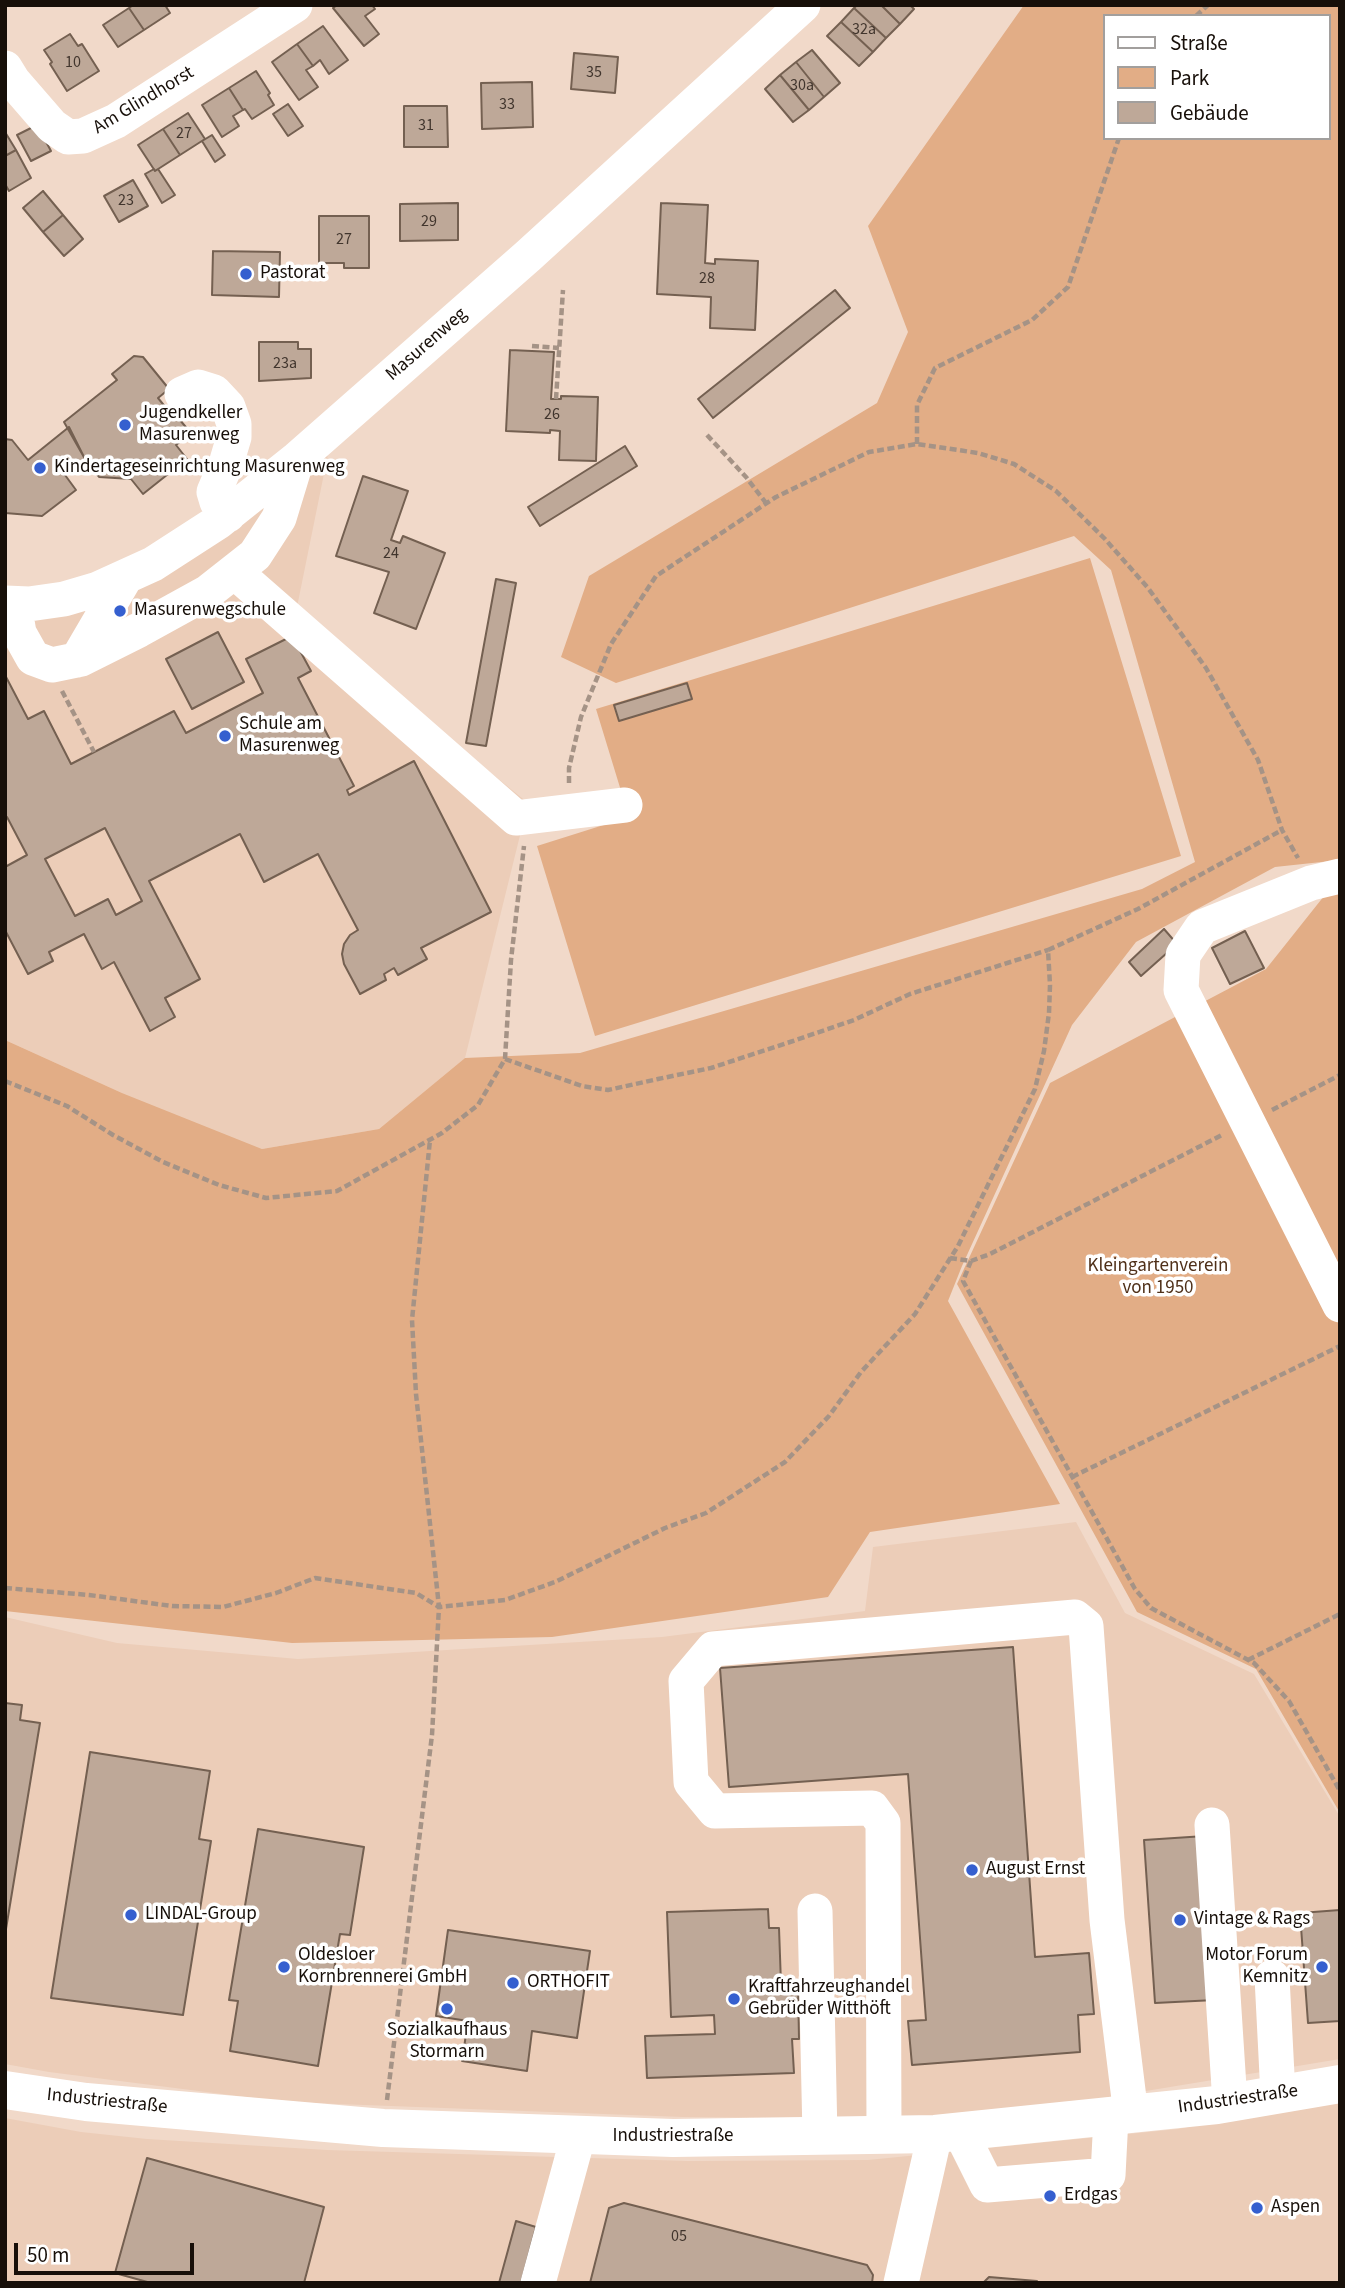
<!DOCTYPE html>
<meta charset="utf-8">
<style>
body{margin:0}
#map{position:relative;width:1345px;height:2288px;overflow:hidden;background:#f1d9c9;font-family:"Source Sans 3",sans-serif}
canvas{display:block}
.frame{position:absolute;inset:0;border:7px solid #170f09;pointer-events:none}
.legend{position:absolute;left:1103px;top:14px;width:228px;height:126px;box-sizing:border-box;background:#fff;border:2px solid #a29f9d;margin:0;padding:9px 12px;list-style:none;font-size:21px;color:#170f09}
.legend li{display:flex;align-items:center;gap:14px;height:35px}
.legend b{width:35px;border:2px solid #a29f9d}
.scale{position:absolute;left:14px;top:2243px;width:180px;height:32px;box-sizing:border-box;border:4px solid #170f09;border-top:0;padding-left:9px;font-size:21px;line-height:24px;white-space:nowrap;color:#170f09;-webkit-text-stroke:5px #fff;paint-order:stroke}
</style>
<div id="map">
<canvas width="1345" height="2288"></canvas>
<div class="frame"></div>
<ul class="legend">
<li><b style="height:9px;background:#fff"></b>Straße</li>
<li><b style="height:19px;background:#e2ad86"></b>Park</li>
<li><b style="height:19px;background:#bea898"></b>Gebäude</li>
</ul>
<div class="scale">50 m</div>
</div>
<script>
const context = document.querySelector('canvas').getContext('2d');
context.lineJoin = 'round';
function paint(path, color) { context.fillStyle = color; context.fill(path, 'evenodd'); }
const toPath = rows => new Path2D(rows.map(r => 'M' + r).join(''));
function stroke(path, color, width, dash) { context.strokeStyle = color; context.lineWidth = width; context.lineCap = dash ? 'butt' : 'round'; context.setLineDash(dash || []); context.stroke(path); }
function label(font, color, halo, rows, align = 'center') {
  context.font = font + ' "Source Sans 3",sans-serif'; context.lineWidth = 7; context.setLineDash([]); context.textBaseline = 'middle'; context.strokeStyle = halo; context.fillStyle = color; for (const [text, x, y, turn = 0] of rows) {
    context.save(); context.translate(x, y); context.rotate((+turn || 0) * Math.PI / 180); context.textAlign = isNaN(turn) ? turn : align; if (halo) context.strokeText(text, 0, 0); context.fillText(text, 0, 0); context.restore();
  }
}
const built = toPath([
 [328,454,297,607,363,669,528,803,465,1058,379,1129,262,1149,122,1093,5,1040,5,619,24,617],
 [1076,1522,1125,1613,1254,1674,1340,1817,1340,2059,1067,2104,937,2119,683,2117,285,2102,49,2072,5,2064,5,1617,117,1643,298,1659,662,1637,865,1611,873,1547],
 [1340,2096,1340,2283,5,2283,5,2118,81,2132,147,2139,327,2150,688,2161,868,2160,1178,2129]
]);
const green = toPath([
 [1024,5,1340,5,1340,860,1275,867,1136,942,1072,1025,962,1266,948,1301,1060,1504,870,1532,828,1597,552,1637,292,1643,5,1611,5,1040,122,1093,262,1149,379,1129,465,1058,580,1053,1142,889,1195,862,1111,570,1074,536,616,683,561,657,589,576,877,403,908,332,868,226],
 [1105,16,1329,16,1329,138,1105,138],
 [1090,558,1181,856,595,1036,537,846,629,817,596,709],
 [1340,885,1340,1813,1256,1669,1137,1612,957,1284,1050,1083,1266,969,1332,886]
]);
const building = toPath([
 [133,5,165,5,170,13,144,30,129,8,133,5],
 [337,5,372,5,375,9,365,16,379,34,364,46,333,8,337,5],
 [857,5,881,5,900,24,886,38,854,8,857,5],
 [881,5,910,5,914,9,900,24,881,5],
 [129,8,144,30,118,47,103,25,129,8],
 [854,8,886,38,873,52,841,22,854,8],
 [841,22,873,52,859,66,827,36,841,22],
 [323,26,348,60,329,74,320,60,313,66,297,44,323,26],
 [70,34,78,46,82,44,99,71,67,91,50,64,52,62,44,50,70,34],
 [297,44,313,66,306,70,318,87,299,100,272,62,297,44],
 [812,50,840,83,824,97,796,62,812,50],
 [574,53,618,57,615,93,571,89,574,53],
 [796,62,824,97,809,110,780,75,796,62],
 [256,71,270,93,268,95,274,105,252,119,245,109,243,110,229,88,256,71],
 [780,75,809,110,793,122,765,89,780,75],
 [532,82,533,127,482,129,481,83,532,82],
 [229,88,243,110,233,116,239,126,222,137,202,105,229,88],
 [288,104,303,126,288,136,273,114,288,104],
 [404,106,447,106,448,147,404,147,404,106],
 [188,113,205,139,180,155,163,129,188,113],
 [37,125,51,151,31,161,17,135,37,125],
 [163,129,180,155,155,171,138,145,163,129],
 [5,132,16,150,5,156,5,132],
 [212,135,225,155,215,162,202,141,212,135],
 [16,150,31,178,9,191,5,184,5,156,16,150],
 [154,169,155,171,158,169,175,195,162,203,145,174,154,169],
 [133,180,148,206,119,222,104,196,133,180],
 [43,191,63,215,43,232,23,208,43,191],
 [458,203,458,240,400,241,400,204,458,203],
 [661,203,708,205,705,263,715,264,715,259,758,261,755,330,710,328,711,297,657,294,661,203],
 [63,215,83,239,64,256,43,232,63,215],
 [319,216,369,216,369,268,344,268,344,263,319,263,319,216],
 [213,251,280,252,279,297,212,295,213,251],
 [835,290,850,308,713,418,698,399,835,290],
 [259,342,298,342,298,349,311,349,311,378,259,381,259,342],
 [510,350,554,352,551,399,561,399,561,396,598,397,596,461,559,460,560,431,550,430,550,433,506,431,510,350],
 [134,356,143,357,169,389,158,398,171,414,173,412,191,433,176,445,187,459,143,494,131,479,99,477,85,459,64,422,117,380,112,374,134,356],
 [69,427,85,459,65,475,76,490,42,516,5,513,5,439,12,440,28,460,69,427],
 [625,446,637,466,540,526,528,507,625,446],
 [363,476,408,491,391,540,400,543,403,536,445,553,416,629,374,613,389,572,336,556,363,476],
 [496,579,516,583,486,746,466,743,496,579],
 [218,632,244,682,192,709,166,659,218,632],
 [292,636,311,671,298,678,354,786,347,790,349,795,414,761,491,912,421,948,427,959,398,975,394,968,384,974,386,980,360,994,344,964,342,954,344,944,350,935,358,930,318,854,264,882,240,834,149,881,200,979,165,998,175,1017,150,1031,114,962,102,969,84,934,49,952,53,961,28,974,5,930,5,867,27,855,7,817,5,818,5,675,28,719,44,711,71,764,174,711,186,733,263,693,246,659,292,636],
 [105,828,142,901,116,915,108,899,75,916,45,859,105,828],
 [687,683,692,699,619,721,614,705,687,683],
 [1164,929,1177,944,1141,976,1129,962,1164,929],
 [1245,931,1264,968,1230,984,1212,948,1245,931],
 [1013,1647,1035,1957,1089,1953,1094,2014,1078,2015,1080,2052,912,2065,908,2021,926,2020,908,1774,729,1787,720,1668,1013,1647],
 [5,1703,22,1705,20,1720,40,1723,5,1935,5,1703],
 [90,1752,210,1771,199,1839,211,1841,183,2015,51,1998,90,1752],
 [258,1829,364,1847,350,1935,340,1934,318,2066,230,2051,238,2001,229,2000,258,1829],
 [1205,1836,1215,2000,1155,2003,1144,1840,1205,1836],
 [768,1909,769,1928,779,1928,781,1984,798,1984,799,2039,792,2039,794,2073,647,2078,645,2036,715,2034,714,2015,671,2017,667,1912,768,1909],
 [1340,1910,1340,2021,1308,2023,1300,1913,1340,1910],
 [448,1930,590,1951,577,2038,532,2031,527,2071,462,2061,468,2021,436,2016,448,1930],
 [147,2158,324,2207,304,2283,151,2283,115,2273,147,2158],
 [624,2203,867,2265,873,2275,872,2283,590,2283,609,2208,624,2203],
 [516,2221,536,2227,521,2283,499,2283,516,2221],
 [989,2277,1037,2281,1038,2283,983,2283,989,2277]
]);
const path = toPath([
 [1196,16,1208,5],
 [532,346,559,348],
 [556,399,563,290],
 [707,435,746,477,766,503],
 [917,444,917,405,935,368,1032,320,1068,287,1119,138],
 [62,691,94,752],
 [569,783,569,768,581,717,611,644,656,576,776,497,869,452,917,444,978,453,1014,464,1056,491,1105,539,1148,588,1206,668,1258,760,1282,830,1298,858],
 [505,1059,582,1086,608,1090,658,1079,711,1068,790,1042,854,1020,910,994,1048,950],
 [5,1081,67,1106,113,1135,163,1162,219,1185,266,1198,337,1191,442,1133,478,1105,505,1059,511,960,524,846],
 [1272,1110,1340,1075],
 [950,1258,971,1261,990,1254,1224,1134],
 [971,1261,963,1281,1135,1589,1151,1608,1254,1663,1289,1701,1340,1791],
 [1072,1477,1340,1346],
 [5,1588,89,1595,172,1606,223,1607,276,1593,315,1578,416,1593,439,1607,505,1600,555,1582,665,1528,706,1513,785,1462,829,1416,861,1372,915,1314,958,1246,1035,1089,1044,1051,1049,1013,1050,985,1048,950,1138,909,1282,830],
 [1248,1660,1340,1614],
 [387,2100,432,1735,439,1607,416,1394,412,1320,430,1140]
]);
const minor = toPath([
 [5,68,13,81,52,126,68,137,83,136,116,121,295,5],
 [182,394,198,387,214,392,228,407,234,424,234,437,226,464,214,492,217,502,228,515],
 [235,572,516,818,625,805],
 [5,603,29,604,64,599,98,589,153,564,218,522,297,459,528,256,803,5],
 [14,604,19,633,33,658,52,665,81,659,139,630,208,592,255,555,279,518,297,459],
 [77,660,125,578],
 [1340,876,1311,883,1202,927,1183,955,1181,990,1340,1305],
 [1212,1825,1230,2103],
 [815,1911,820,2136],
 [1272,1977,1278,2095],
 [960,2131,987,2185,1108,2175,1111,2117],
 [884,2135,883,1823,872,1808,715,1811,691,1782,686,1681,713,1649,1075,1617,1086,1626,1107,1920,1131,2115],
 [538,2283,578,2137],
 [901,2283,935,2134]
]);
const major = toPath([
 [5,2090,86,2102,383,2128,673,2138,935,2134,1217,2105,1340,2084]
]);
const markers = [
 [246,274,7,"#355fcf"],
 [125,425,7,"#355fcf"],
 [40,468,7,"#355fcf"],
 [120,611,7,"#355fcf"],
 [225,736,7,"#355fcf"],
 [972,1870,7,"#355fcf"],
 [131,1915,7,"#355fcf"],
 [1180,1920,7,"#355fcf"],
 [284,1967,7,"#355fcf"],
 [1322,1967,7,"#355fcf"],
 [513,1983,7,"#355fcf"],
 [734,1999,7,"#355fcf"],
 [447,2009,7,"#355fcf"],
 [1050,2196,7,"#355fcf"],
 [1257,2208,7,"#355fcf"]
];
const numberNames = [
 ["32a",864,30],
 ["10",73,63],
 ["35",594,73],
 ["30a",802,86],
 ["33",507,105],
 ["31",426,126],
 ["27",184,134],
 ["23",126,201],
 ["29",429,222],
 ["27",344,240],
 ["28",707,279],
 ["23a",285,364],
 ["26",552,415],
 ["24",391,554],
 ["05",679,2237]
];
const streetNames = [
 ["Am Glindhorst",144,101,-31],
 ["Masurenweg",427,345,-41],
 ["Industriestraße",1238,2100,-8],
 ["Industriestraße",107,2102,6],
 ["Industriestraße",673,2137]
];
const poiNames = [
 ["Pastorat",260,274],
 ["Jugendkeller",139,414],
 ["Masurenweg",139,436],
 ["Kindertageseinrichtung Masurenweg",54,468],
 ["Masurenwegschule",134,611],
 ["Schule am",239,725],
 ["Masurenweg",239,747],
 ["August Ernst",986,1870],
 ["LINDAL-Group",145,1915],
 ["Vintage & Rags",1194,1920],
 ["Oldesloer",298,1956],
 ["Kornbrennerei GmbH",298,1978],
 ["Motor Forum",1308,1956,"right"],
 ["Kemnitz",1308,1978,"right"],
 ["ORTHOFIT",527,1983],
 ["Kraftfahrzeughandel",748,1988],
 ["Gebrüder Witthöft",748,2010],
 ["Sozialkaufhaus",447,2031,"center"],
 ["Stormarn",447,2053,"center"],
 ["Erdgas",1064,2196],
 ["Aspen",1271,2208]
];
const parkNames = [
 ["Kleingartenverein",1158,1267],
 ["von 1950",1158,1289]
];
paint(built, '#eccdb8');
paint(green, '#e2ad86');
paint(building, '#bea898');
stroke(building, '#746051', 2);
stroke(path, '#a59386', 4.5, [7, 3.5]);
stroke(minor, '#fff', 35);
stroke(major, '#fff', 38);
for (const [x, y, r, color] of markers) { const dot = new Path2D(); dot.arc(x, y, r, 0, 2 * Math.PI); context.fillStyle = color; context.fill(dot); stroke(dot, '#fff', 2.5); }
label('16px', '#41352d', null, numberNames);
label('19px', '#170f09', '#fff', streetNames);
label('19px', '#170f09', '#fff', poiNames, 'left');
label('19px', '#4f3019', '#fff', parkNames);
</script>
